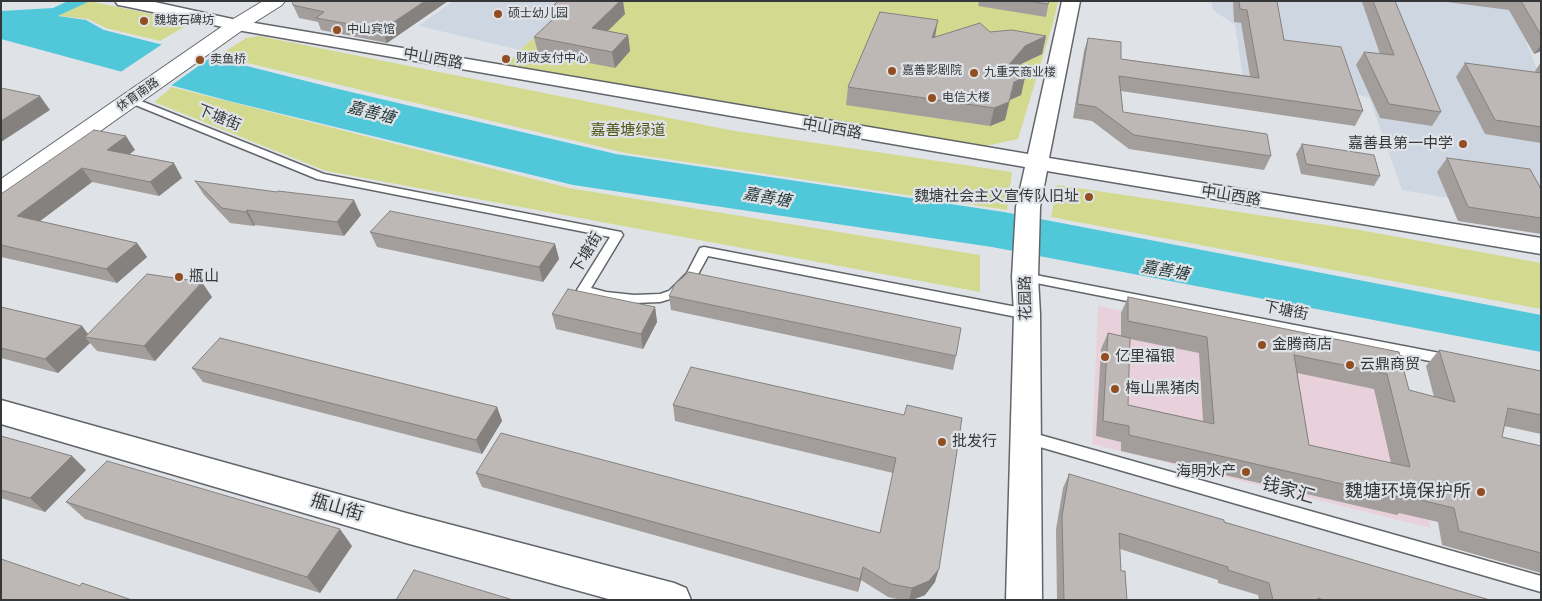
<!DOCTYPE html>
<meta charset="utf-8">
<style>
body{margin:0}
#map{position:relative;width:1542px;height:601px;overflow:hidden;background:#dfe3e7;font-family:Arial,sans-serif}
canvas{display:block}
.frame{position:absolute;inset:0;border:2px solid #363739;pointer-events:none}
</style>
<div id="map">
<canvas width="1542" height="601"></canvas>
<div class="frame"></div>
</div>
<script>
const context = document.querySelector('canvas').getContext('2d');
context.lineJoin = 'round';
function paint(path, color) { context.fillStyle = color; context.fill(path, 'evenodd'); }
const toPath = rows => new Path2D(rows.map(r => 'M' + r).join(''));
function stroke(path, color, width, dash) { context.strokeStyle = color; context.lineWidth = width; context.lineCap = dash ? 'butt' : 'round'; context.setLineDash(dash || []); context.stroke(path); }
function label(font, color, halo, rows, align = 'center') {
  context.font = font + ' Arial,"Noto Sans SC",sans-serif'; context.lineWidth = 4.5; context.setLineDash([]); context.textBaseline = 'middle'; context.strokeStyle = halo; context.fillStyle = color; for (const [text, x, y, turn = 0] of rows) {
    context.save(); context.translate(x, y); context.rotate((+turn || 0) * Math.PI / 180); context.textAlign = isNaN(turn) ? turn : align; if (halo) context.strokeText(text, 0, 0); context.fillText(text, 0, 0); context.restore();
  }
}
const commercial = toPath([
 [1098,306,1392,366,1431,528,1092,444]
]);
const built = toPath([
 [453,1,575,1,520,50,419,26],
 [1211,1,1510,1,1541,79,1541,214,1402,190,1369,97,1243,78,1235,25,1213,10]
]);
const green = toPath([
 [88,1,181,20,185,23,184,27,160,41,106,28,88,19,59,16],
 [575,1,1058,1,1054,20,1018,139,972,149,503,69,520,50],
 [259,36,735,131,1012,172,1007,210,626,153,218,56,246,38],
 [172,87,569,188,980,255,980,292,326,171,154,102],
 [1057,185,1360,230,1541,263,1541,309,1051,217]
]);
const water = toPath([
 [68,1,90,1,58,16,86,20,104,30,334,88,616,154,1004,212,1541,315,1541,352,992,247,573,185,229,101,1,39,1,11,53,8]
]);
const pier = toPath([
 [164,43,214,55,169,87,119,73]
]);
const service = toPath([
 [131,97,324,174,621,232,623,235,591,288,606,292,634,295,660,294,669,291,687,273,700,248,704,247,1027,309,1031,311,1033,314,1031,317,1027,319,708,256,696,278,677,297,660,302,634,303,606,300,579,293,577,290,610,237,317,179,128,102,126,100,131,97],
 [1025,273,1450,355,1455,356,1457,360,1455,364,1450,365,1021,280,1019,277,1021,274,1025,273],
 [1026,431,1541,576,1541,592,1026,443,1021,441,1019,437,1021,433,1026,431]
]);
const minor = toPath([
 [115,1,150,1,237,20,1028,154,1062,1,1080,1,1049,158,1541,238,1541,254,1047,171,1040,207,1038,277,1040,314,1042,600,1006,600,1014,314,1012,277,1016,207,1025,167,237,30,124,6,118,5,115,1],
 [1,400,406,513,674,583,686,588,691,600,612,600,406,543,1,424,1,400]
]);
const secondary = toPath([
 [263,1,285,1,282,5,244,29,10,195,1,198,1,179,230,21,263,1]
]);
const wall = toPath([
 [448,1,387,43,321,30,318,22,299,18,293,5],
 [979,1,1049,1,1046,17,978,6],
 [1233,1,1277,1,1284,40,1363,111,1355,126,1121,91,1123,112,1271,156,1264,170,1129,149,1092,121,1073,118,1084,51,1088,38,1121,59,1250,76,1241,23,1234,22],
 [1362,1,1395,1,1441,112,1432,126,1380,118,1356,65,1364,52,1380,54,1362,2],
 [1439,1,1541,1,1541,51,1534,54,1509,10],
 [554,5,625,14,608,31,628,35,630,51,615,68,538,53,534,37,556,17],
 [990,32,1046,36,1042,54,1021,64,1015,70,1025,77,1021,95,1010,100,1005,120,990,126,846,105,848,87,935,37],
 [1541,62,1541,143,1485,134,1456,77,1465,63,1536,73,1535,71],
 [1302,144,1380,176,1374,186,1301,174,1296,154],
 [135,150,129,154,182,178,159,196,92,182,40,221,137,243,147,257,117,283,1,257,1,194],
 [1447,158,1541,189,1541,234,1458,221,1437,172],
 [195,181,361,215,344,236,255,225,254,226,230,223,204,195],
 [370,232,555,244,559,259,543,282,377,247],
 [669,296,956,356,953,370,671,310],
 [212,297,155,361,97,351,90,343,58,373,1,358,1,307,82,326,88,334],
 [1128,297,1399,352,1409,390,1434,397,1426,366,1439,350,1541,371,1541,434,1504,426,1502,437,1541,446,1541,573,1442,545,1438,522,1399,513,1397,515,1121,451,1121,442,1096,436,1101,349,1108,333,1121,336,1121,313],
 [1130,339,1199,353,1203,421,1128,405],
 [1297,373,1374,389,1391,463,1309,445],
 [655,307,657,322,643,349,556,329,552,314],
 [192,368,497,407,502,421,482,454,203,382],
 [673,405,904,415,935,582,925,595,912,600,901,600,888,597,861,580,858,592,482,487,476,473,880,533,893,473,675,421],
 [1,436,72,456,86,470,45,512,1,498],
 [1069,474,1224,522,1490,600,1259,600,1258,595,1218,583,1218,580,1120,549,1121,571,1127,600,1057,600,1056,529,1063,488],
 [66,502,352,546,320,593,85,519]
]);
const shadedWall = toPath([
 [425,1,448,1,387,43,382,30],
 [620,1,623,1,625,14,594,44,592,28],
 [938,20,935,37,932,38],
 [628,35,630,51,615,68,612,52],
 [1046,36,1042,54,1021,64,1004,83,1008,66,1025,46],
 [1541,45,1541,51,1534,54],
 [1025,77,1021,95,1010,100,1014,82],
 [40,96,50,110,1,142,1,121],
 [1009,102,1005,120,990,126,994,108],
 [126,136,135,150,117,164,107,150],
 [174,163,182,178,159,196,150,182],
 [82,168,92,182,28,230,17,216],
 [354,200,361,215,344,236,337,222],
 [247,210,255,225,254,226,246,212],
 [137,243,147,257,117,283,106,269],
 [555,244,559,259,543,282,539,267],
 [202,282,212,297,155,361,144,346],
 [655,307,657,322,643,349,641,334],
 [82,326,91,338,85,337,90,343,58,373,45,359],
 [497,407,502,421,482,454,476,440],
 [72,456,86,470,45,512,30,498],
 [340,529,352,546,320,593,307,577],
 [863,567,861,580,858,592,860,579],
 [939,569,935,582,925,595,912,600,909,600,912,588]
]);
const building = toPath([
 [292,1,425,1,382,30,316,18,324,12,293,5,292,1],
 [558,1,620,1,592,28,628,35,612,52,534,37,566,7,554,5,558,1],
 [1027,1,1049,1,1048,4,1027,1],
 [1239,1,1277,1,1284,40,1341,47,1363,111,1119,76,1123,112,1267,134,1271,156,1134,135,1096,107,1077,104,1088,38,1121,42,1121,59,1259,78,1247,10,1240,9,1239,1],
 [1373,1,1395,1,1441,112,1389,104,1364,52,1394,55,1373,1],
 [1521,1,1541,1,1541,35,1521,1],
 [880,12,938,20,932,38,980,23,990,32,1012,30,1046,36,1025,46,1008,66,1025,77,1014,82,1009,102,994,108,848,87,880,12],
 [1465,63,1541,73,1541,127,1495,120,1465,63],
 [1,88,40,96,1,121,1,88],
 [94,130,126,136,107,150,174,163,150,182,82,168,17,216,137,243,106,269,1,245,1,194,94,130],
 [1302,144,1374,155,1380,176,1306,164,1302,144],
 [1447,158,1530,169,1541,189,1541,218,1468,207,1447,158],
 [195,181,277,192,278,191,354,200,337,222,247,210,246,212,222,208,195,181],
 [390,211,555,244,539,267,370,232,390,211],
 [689,272,961,328,956,356,669,296,675,284,689,272],
 [147,274,202,282,144,346,85,337,147,274],
 [568,289,655,307,641,334,552,314,568,289],
 [1128,297,1399,352,1409,390,1455,402,1439,350,1541,371,1541,415,1508,408,1502,437,1541,446,1541,553,1459,531,1454,508,1412,498,1412,500,1129,435,1129,426,1103,421,1108,333,1130,338,1128,405,1214,424,1207,337,1128,321,1128,297],
 [1294,355,1387,374,1410,467,1309,445,1294,355],
 [1,307,82,326,45,359,1,348,1,307],
 [220,338,497,407,476,440,192,368,220,338],
 [691,367,904,415,907,405,962,418,939,569,929,581,912,588,891,584,863,567,860,579,476,473,501,433,880,533,896,458,673,405,691,367],
 [1,436,72,456,30,498,1,490,1,436],
 [107,461,340,529,307,577,66,502,107,461],
 [1069,474,1224,520,1224,522,1490,600,1324,600,1318,598,1319,600,1273,600,1269,583,1228,570,1228,567,1119,533,1121,571,1125,571,1127,600,1064,600,1062,516,1069,474],
 [1,559,80,586,82,583,132,600,1,600,1,559],
 [414,570,513,600,396,600,414,570]
]);
const markers = [
 [498,14,5,"#924e20"],
 [144,21,5,"#924e20"],
 [337,30,5,"#924e20"],
 [506,59,5,"#924e20"],
 [200,60,5,"#924e20"],
 [892,71,5,"#924e20"],
 [974,73,5,"#924e20"],
 [932,98,5,"#924e20"],
 [1463,144,5,"#924e20"],
 [1089,197,5,"#924e20"],
 [179,277,5,"#924e20"],
 [1262,345,5,"#924e20"],
 [1105,357,5,"#924e20"],
 [1350,365,5,"#924e20"],
 [1115,389,5,"#924e20"],
 [942,442,5,"#924e20"],
 [1246,472,5,"#924e20"],
 [1481,492,5,"#924e20"]
];
const farPoinames = [
 ["硕士幼儿园",508,14],
 ["魏塘石碑坊",154,21],
 ["中山宾馆",347,30],
 ["财政支付中心",516,59],
 ["卖鱼桥",210,60],
 ["嘉善影剧院",902,71],
 ["九重天商业楼",984,73],
 ["电信大楼",942,98]
];
const farStreetnames = [
 ["体育南路",138,95,-35]
];
const streetNames = [
 ["中山西路",433,59,10],
 ["下塘街",219,118,22],
 ["中山西路",832,129,10],
 ["中山西路",1231,196,9],
 ["下塘街",587,253,-59],
 ["花园路",1026,298,-91],
 ["下塘街",1286,311,11]
];
const parkNames = [
 ["嘉善塘绿道",628,131]
];
const poiNames = [
 ["嘉善县第一中学",1453,144,"right"],
 ["魏塘社会主义宣传队旧址",1079,197,"right"],
 ["瓶山",189,277],
 ["金腾商店",1272,345],
 ["亿里福银",1115,357],
 ["云鼎商贸",1360,365],
 ["梅山黑猪肉",1125,389],
 ["批发行",952,442],
 ["海明水产",1236,472,"right"]
];
const waterNames = [
 ["嘉善塘",371,113,14],
 ["嘉善塘",767,198,10],
 ["嘉善塘",1165,271,10]
];
const nearStreetnames = [
 ["钱家汇",1288,491,16],
 ["甁山街",337,508,16]
];
const nearPoinames = [
 ["魏塘环境保护所",1471,492]
];
paint(commercial, '#e9d1dc');
paint(built, '#ced7e1');
paint(green, '#d3da90');
paint(water, '#51c8da');
paint(pier, '#dfe3e7');
stroke(service, '#626569', 3);
stroke(minor, '#626569', 3);
stroke(secondary, '#626569', 2);
paint(service, '#fff');
paint(minor, '#fff');
paint(secondary, '#fff');
paint(wall, '#a39e9c');
paint(shadedWall, '#84817f');
paint(building, '#bdb8b5');
stroke(building, '#84817f', 1);
for (const [x, y, r, color] of markers) { const dot = new Path2D(); dot.arc(x, y, r, 0, 2 * Math.PI); context.fillStyle = color; context.fill(dot); stroke(dot, '#dfe3e7', 2); }
label('12px', '#363739', '#dfe3e7', farPoinames, 'left');
label('12px', '#363739', '#dfe3e7', farStreetnames);
label('15px', '#363739', '#dfe3e7', streetNames);
label('15px', '#525619', '#dfe3e7', parkNames);
label('15px', '#363739', '#dfe3e7', poiNames, 'left');
label('italic 16px', '#1e3336', '#dfe3e7', waterNames);
label('18px', '#363739', '#dfe3e7', nearStreetnames);
label('18px', '#363739', '#dfe3e7', nearPoinames, 'right');
</script>
